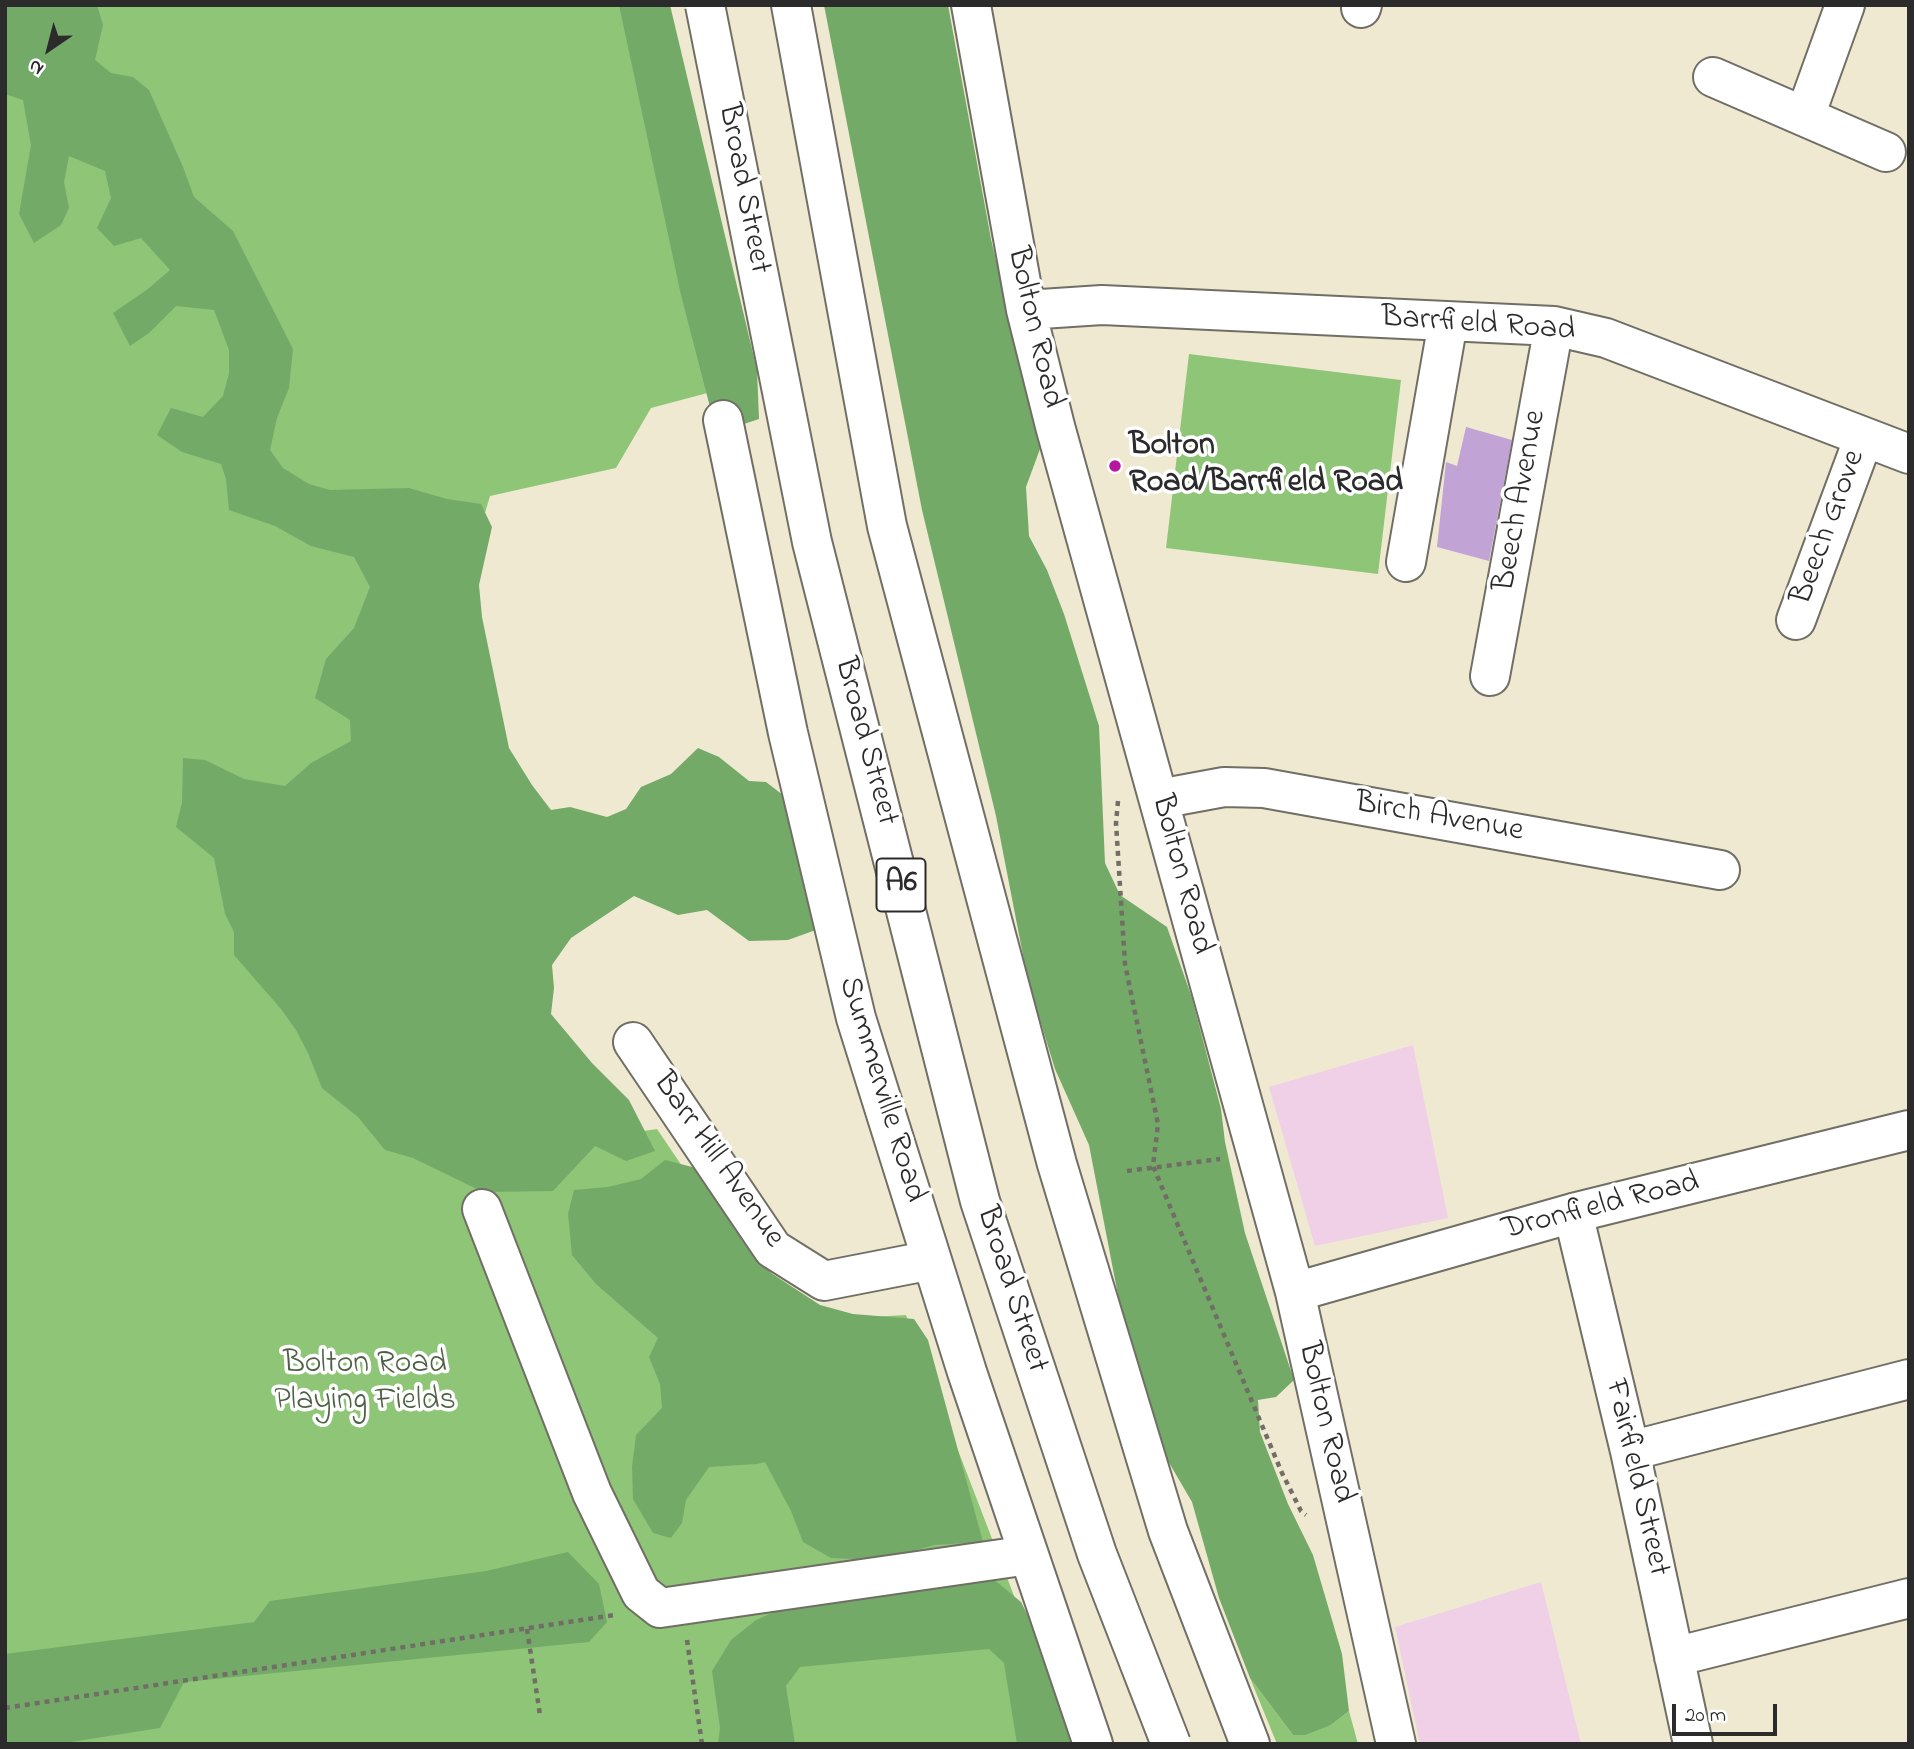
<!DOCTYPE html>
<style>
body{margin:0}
#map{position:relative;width:1914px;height:1749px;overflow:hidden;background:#f0e9d1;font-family:"Indie Flower",sans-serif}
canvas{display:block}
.frame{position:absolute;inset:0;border:7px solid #2b2b2b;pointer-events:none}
.north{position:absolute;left:14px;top:14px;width:70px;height:70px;-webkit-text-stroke:5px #fff;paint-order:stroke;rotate:215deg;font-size:19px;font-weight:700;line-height:28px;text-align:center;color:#2b2b2b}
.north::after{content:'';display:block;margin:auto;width:24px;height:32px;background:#2b2b2b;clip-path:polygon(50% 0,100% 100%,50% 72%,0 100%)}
.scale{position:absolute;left:1672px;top:1704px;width:105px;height:32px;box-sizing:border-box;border:4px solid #2b2b2b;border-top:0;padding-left:9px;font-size:21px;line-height:24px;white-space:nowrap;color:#2b2b2b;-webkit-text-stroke:5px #fff;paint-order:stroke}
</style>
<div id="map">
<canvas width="1914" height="1749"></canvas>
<div class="frame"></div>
<div class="north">N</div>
<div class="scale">20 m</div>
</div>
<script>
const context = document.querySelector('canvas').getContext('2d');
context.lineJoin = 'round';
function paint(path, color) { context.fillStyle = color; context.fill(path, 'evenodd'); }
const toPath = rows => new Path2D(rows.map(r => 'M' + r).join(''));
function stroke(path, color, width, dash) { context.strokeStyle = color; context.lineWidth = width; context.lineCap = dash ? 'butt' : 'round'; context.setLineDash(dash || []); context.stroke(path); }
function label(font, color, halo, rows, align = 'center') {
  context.font = font + ' "Indie Flower",sans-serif'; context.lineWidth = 7; context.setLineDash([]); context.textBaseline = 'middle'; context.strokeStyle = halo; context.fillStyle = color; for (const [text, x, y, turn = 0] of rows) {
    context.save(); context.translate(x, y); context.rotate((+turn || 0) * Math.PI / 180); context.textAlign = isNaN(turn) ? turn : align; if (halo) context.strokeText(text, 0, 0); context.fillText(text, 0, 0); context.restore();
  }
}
const built = toPath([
 [1413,1045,1448,1218,1315,1246,1269,1087],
 [1541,1582,1581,1744,1420,1744,1395,1627]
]);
const green = toPath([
 [5,5,641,5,734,386,651,408,616,468,490,496,464,584,526,985,623,1134,657,1129,720,1222,803,1305,851,1318,906,1315,1021,1614,1065,1744,5,1744],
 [1189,354,1401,380,1378,574,1166,548],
 [1250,1678,1293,1735,1331,1725,1349,1711,1358,1744,1277,1744]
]);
const forest = toPath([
 [5,5,97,5,103,25,95,60,111,73,133,77,149,90,183,167,194,197,233,231,293,349,289,388,277,418,270,450,283,468,309,484,330,490,409,488,447,499,481,504,492,527,479,585,482,617,509,748,532,785,551,810,570,807,607,817,626,809,641,787,671,774,698,748,719,757,749,781,766,782,792,802,824,927,788,940,749,941,707,910,678,915,634,896,571,938,552,965,554,988,551,1014,592,1063,629,1100,655,1151,626,1161,595,1146,553,1191,483,1192,413,1158,385,1150,358,1117,322,1088,308,1053,296,1030,281,1009,234,955,234,932,225,914,214,858,176,827,182,803,183,758,205,760,244,779,285,786,311,763,351,741,350,720,315,698,326,659,354,628,370,587,354,557,311,546,275,526,229,510,226,479,221,464,182,452,157,435,171,408,203,417,223,396,229,373,229,350,214,310,176,306,149,333,130,346,113,313,148,289,170,270,141,238,114,246,97,228,111,198,105,171,69,156,64,182,69,208,61,225,34,243,19,214,31,145,23,100,8,95,5,96],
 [619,5,670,5,757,370,759,419,738,426,710,407,681,295],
 [824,5,948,5,991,239,1040,449,1026,487,1029,536,1047,570,1064,614,1099,726,1105,863,1120,895,1167,927,1192,998,1221,1109,1225,1142,1245,1233,1294,1380,1276,1397,1258,1400,1260,1432,1288,1504,1313,1555,1342,1654,1349,1711,1331,1725,1305,1735,1293,1735,1250,1678,1219,1598,1192,1502,1154,1437,1123,1321,1089,1145,1055,1069,1028,981,996,816,922,510],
 [665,1160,696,1168,735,1220,771,1273,820,1305,853,1314,914,1319,928,1340,983,1542,935,1545,879,1560,831,1558,803,1542,791,1511,765,1462,757,1464,709,1467,686,1500,682,1523,671,1538,653,1533,633,1499,632,1467,636,1435,662,1408,660,1384,649,1357,658,1338,596,1284,572,1255,568,1214,574,1190,608,1187,641,1179],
 [568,1552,599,1584,607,1622,589,1642,184,1682,160,1728,58,1744,5,1744,5,1654,254,1622,270,1601,486,1571],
 [992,1578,1021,1602,1041,1641,1084,1744,1017,1744,1004,1663,989,1649,800,1667,786,1686,795,1744,718,1744,720,1728,712,1671,731,1640,756,1620,821,1591]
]);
const building = toPath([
 [1466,427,1512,440,1489,561,1437,547,1446,462,1457,466]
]);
const path = toPath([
 [1118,801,1116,823,1125,964,1158,1124,1153,1166,1282,1473,1301,1511,1306,1515],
 [1127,1171,1220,1159],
 [527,1629,540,1715],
 [687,1640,702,1744],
 [5,1708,614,1615]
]);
const minor = toPath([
 [971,5,1026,310,1055,426,1295,1292,1396,1744],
 [1361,8,1362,5],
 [1713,77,1886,152],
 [1805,116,1845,5],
 [1026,310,1102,305,1554,326,1606,338,1909,454],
 [723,420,788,733,856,1018,967,1372,1093,1744],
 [1406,562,1448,322],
 [1796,620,1864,437],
 [1490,676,1554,326],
 [1159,799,1224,787,1264,788,1720,870],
 [633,1042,773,1249,824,1281,932,1260],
 [482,1209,592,1493,641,1593,660,1608,1029,1555],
 [1573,1213,1630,1451,1693,1744],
 [1295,1292,1573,1213,1909,1130],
 [1630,1451,1909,1379],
 [1674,1657,1909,1598]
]);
const highway = toPath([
 [791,5,887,526,1057,1164,1168,1531,1250,1744]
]);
const highwayBridge = toPath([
 [705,5,812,542,980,1201,1097,1554,1171,1744]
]);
const markers = [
 [1115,466,7,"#b5179e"]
];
const shields = [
 [901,885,49]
];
const shieldNames = [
 ["A6",901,885]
];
const streetNames = [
 ["Broad Street",742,189,79],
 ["Barrfield Road",1478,326,4],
 ["Bolton Road",1033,328,77],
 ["Beech Avenue",1522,501,-80],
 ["Beech Grove",1830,528,-70],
 ["Broad Street",864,742,75],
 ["Birch Avenue",1439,819,10],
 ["Bolton Road",1180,875,75],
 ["Summerville Road",880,1090,73],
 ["Barr Hill Avenue",717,1161,55],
 ["Dronfield Road",1601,1208,-14],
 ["Broad Street",1010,1290,72],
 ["Bolton Road",1324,1423,77],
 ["Fairfield Street",1635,1478,77]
];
const poiNames = [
 ["Bolton",1129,448],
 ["Road/Barrfield Road",1129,485]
];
const parkNames = [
 ["Bolton Road",365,1366],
 ["Playing Fields",365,1403]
];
paint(built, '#efd0e7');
paint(green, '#8fc577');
paint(forest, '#73aa68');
paint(building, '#c1a3d6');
stroke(minor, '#706e65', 42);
stroke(highway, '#706e65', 42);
stroke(path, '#706e65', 4.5, [5, 5]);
stroke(minor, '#fff', 38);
stroke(highway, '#fff', 38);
stroke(highwayBridge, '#706e65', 42, []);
stroke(highwayBridge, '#fff', 38);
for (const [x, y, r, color] of markers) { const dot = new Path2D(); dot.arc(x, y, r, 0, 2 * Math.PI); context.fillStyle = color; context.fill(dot); stroke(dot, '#fff', 2.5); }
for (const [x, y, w] of shields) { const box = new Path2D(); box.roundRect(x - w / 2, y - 26.5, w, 53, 5); context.fillStyle = '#fff'; context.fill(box); stroke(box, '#2b2b2b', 2); }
label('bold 30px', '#2b2b2b', null, shieldNames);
label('32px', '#2b2b2b', '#fff', streetNames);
label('bold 32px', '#2b2b2b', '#fff', poiNames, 'left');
label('32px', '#4e6146', '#fff', parkNames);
</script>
